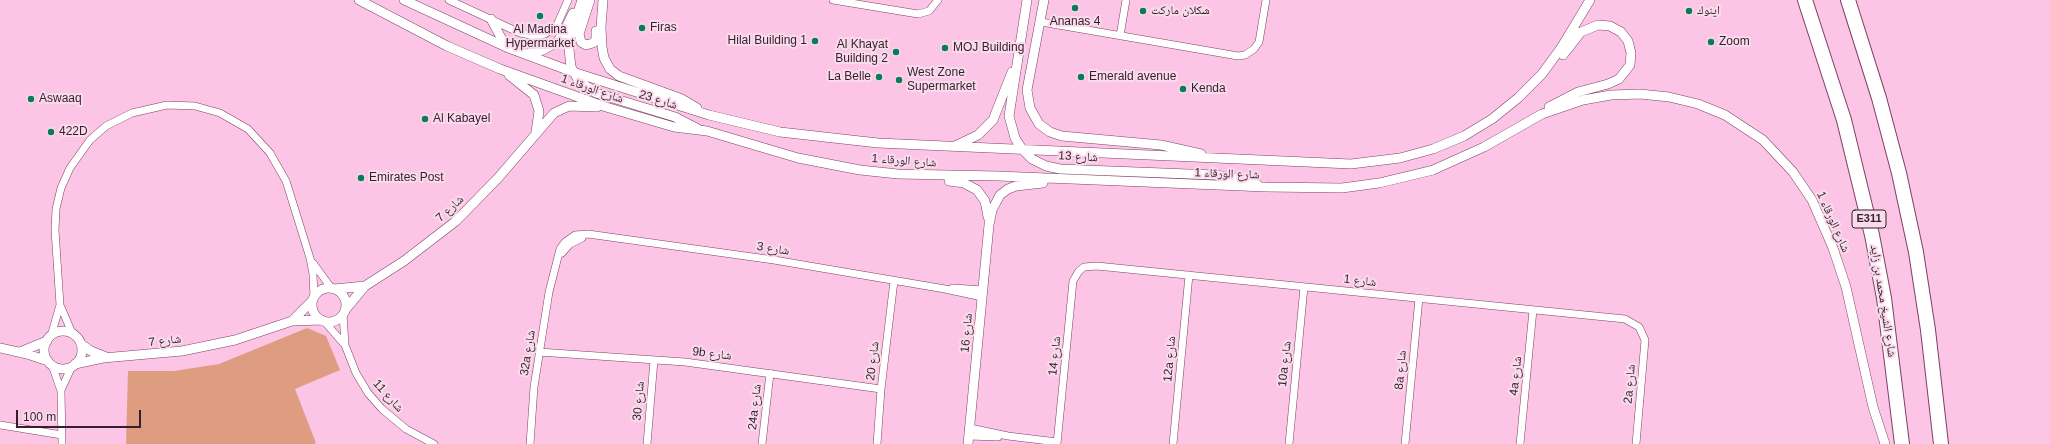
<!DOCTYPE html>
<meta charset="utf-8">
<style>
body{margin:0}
#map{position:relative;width:2050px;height:444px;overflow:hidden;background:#fdc5e5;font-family:Arial,sans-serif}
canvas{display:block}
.scale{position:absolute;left:16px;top:410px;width:125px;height:18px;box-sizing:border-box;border:2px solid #371d2d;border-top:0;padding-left:5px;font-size:12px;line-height:14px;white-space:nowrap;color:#371d2d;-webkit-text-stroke:3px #f9dcec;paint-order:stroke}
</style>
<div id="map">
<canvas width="2050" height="444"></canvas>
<div class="scale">100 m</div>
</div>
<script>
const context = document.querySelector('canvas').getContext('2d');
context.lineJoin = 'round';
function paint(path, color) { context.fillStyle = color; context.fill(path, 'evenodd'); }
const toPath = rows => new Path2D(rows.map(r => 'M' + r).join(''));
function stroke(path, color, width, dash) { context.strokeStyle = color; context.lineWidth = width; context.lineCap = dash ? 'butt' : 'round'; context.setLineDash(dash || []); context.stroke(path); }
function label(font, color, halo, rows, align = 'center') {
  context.font = font + ' Arial,"Noto Naskh Arabic",sans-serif'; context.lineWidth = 4; context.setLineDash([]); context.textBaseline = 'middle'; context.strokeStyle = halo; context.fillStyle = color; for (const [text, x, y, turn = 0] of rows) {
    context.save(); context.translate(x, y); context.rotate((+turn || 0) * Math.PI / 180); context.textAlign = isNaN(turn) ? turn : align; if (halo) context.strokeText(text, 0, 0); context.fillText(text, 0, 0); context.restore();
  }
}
const green = toPath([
 [307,328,326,336,340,370,295,389,316,443,314,444,126,444,128,371,174,371,219,364]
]);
const minor = toPath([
 [449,0,520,33,535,36,545,34,557,25,568,0],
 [833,0,918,14,929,11,938,0],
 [1041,22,1238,56,1245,55,1254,49,1259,42,1266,0],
 [1120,36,1126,0],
 [562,253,570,244,582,238],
 [313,263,332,289],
 [953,288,983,290],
 [61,307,72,333],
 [343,314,345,345,356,373,368,393,382,409,406,429,434,444],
 [324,321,343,343],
 [51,336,60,305,55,230,56,209,61,188,70,168,90,140,106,126,132,113,167,105,195,106,220,113,248,129,270,153,286,181,310,258,313,274,314,298],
 [539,352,685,362,881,389],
 [52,365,61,391,62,444],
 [61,390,72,366],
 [0,425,62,435],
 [970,428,1008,436,1057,442],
 [969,436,998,437],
 [530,444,534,387,549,292,560,249,565,242,575,235,588,234,774,260,945,289,982,297],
 [647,444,654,360],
 [762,444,770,373],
 [877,444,881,389,894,281],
 [1057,444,1073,281,1079,271,1084,267,1097,266,1625,319,1639,327,1645,340,1636,444],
 [1173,444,1189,275],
 [1289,444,1304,287],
 [1405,444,1419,298],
 [1520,444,1533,310]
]);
const tertiary = toPath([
 [359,0,447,46,500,69,606,107,674,127,707,131,798,158,860,170,898,174,998,176,1266,187,1342,188,1379,183,1433,170,1484,147,1542,114,1583,100,1611,95,1640,94,1669,97,1698,104,1725,115,1763,140,1793,172,1812,200,1833,248,1846,287,1873,407,1885,444],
 [404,0,506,47,573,72,709,115,780,132,878,143,1351,164,1400,158,1433,149,1464,136,1492,119,1518,98,1542,74,1561,48,1590,0],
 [582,0,571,34,569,49,571,67,579,81,596,93,675,117,698,129],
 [590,0,579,34,581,42,586,45,593,43,596,39,596,31],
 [603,0,601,27,602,47,604,58,610,69,619,76,682,99,697,108],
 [1027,0,1009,116,1015,138,1022,149,1032,159,1046,166,1060,169,1215,175,1236,178,1257,184],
 [1044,0,1027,90,1030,108,1039,124,1050,132,1062,136,1161,145,1201,154],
 [491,19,506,47],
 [526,54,543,50,557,42,563,34,573,13],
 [509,75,534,95,539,111,536,132],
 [1549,107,1578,92,1608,84,1619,79,1630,65,1631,53,1628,41,1621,32,1610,26,1598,25,1581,32,1563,55],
 [955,146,978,135,993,120,1012,72],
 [949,181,964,183,977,190,985,201,988,217],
 '312 305a17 17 0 1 1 34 0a17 17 0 1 1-34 0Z',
 [334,289,365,286],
 [345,310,365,286,404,261,456,221,498,178,554,113,569,106,597,107],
 [292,321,313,300],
 '44 350a19 19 0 1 1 38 0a19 19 0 1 1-38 0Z',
 [81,344,91,351,106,357],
 [0,348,27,354,48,361],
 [20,352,47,341],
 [75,364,103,358,182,351,235,340,292,321,322,320],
 [968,444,989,225,992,210,1000,195,1008,189,1016,186,1043,183]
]);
const motorway = toPath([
 [1805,0,1844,120,1872,235,1884,298,1902,444],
 [1848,0,1879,98,1899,173,1916,252,1928,330,1941,444]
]);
const markers = [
 [1075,8,4,"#0a7b57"],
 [1143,11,4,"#0a7b57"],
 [1689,11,4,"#0a7b57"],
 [540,16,4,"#0a7b57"],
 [642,28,4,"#0a7b57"],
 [815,41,4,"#0a7b57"],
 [1711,42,4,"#0a7b57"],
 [945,48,4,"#0a7b57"],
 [896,52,4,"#0a7b57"],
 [879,77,4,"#0a7b57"],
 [1081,77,4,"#0a7b57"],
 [899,80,4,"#0a7b57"],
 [1183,89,4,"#0a7b57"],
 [31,99,4,"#0a7b57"],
 [425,119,4,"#0a7b57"],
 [51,132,4,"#0a7b57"],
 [361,178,4,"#0a7b57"]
];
const shields = [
 [1869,219,34]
];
const shieldNames = [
 ["E311",1869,219]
];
const poiNames = [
 ["شكلان ماركت",1151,11],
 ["اينوك",1697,11],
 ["Ananas 4",1075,22,"center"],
 ["Firas",650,28],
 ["Al Madina",540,30,"center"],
 ["Hypermarket",540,44,"center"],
 ["Hilal Building 1",807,41,"right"],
 ["Zoom",1719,42],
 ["Al Khayat",888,45,"right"],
 ["Building 2",888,59,"right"],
 ["MOJ Building",953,48],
 ["West Zone",907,73],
 ["Supermarket",907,87],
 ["La Belle",871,77,"right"],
 ["Emerald avenue",1089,77],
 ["Kenda",1191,89],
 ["Aswaaq",39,99],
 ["Al Kabayel",433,119],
 ["422D",59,132],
 ["Emirates Post",369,178]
];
const streetNames = [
 ["شارع الورقاء 1",592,89,19],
 ["شارع 23",658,100,17],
 ["شارع 13",1078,157,3],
 ["شارع الورقاء 1",904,161,4],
 ["شارع الورقاء 1",1227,174,2],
 ["شارع 7",450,209,-43],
 ["شارع الورقاء 1",1833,222,66],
 ["شارع 3",773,249,9],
 ["شارع 1",1360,281,6],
 ["شارع الشيخ محمد بن زايد",1883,301,81],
 ["شارع 16",967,333,-85],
 ["شارع 7",165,341,-7],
 ["32a شارع",528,353,-81],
 ["9b شارع",712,354,7],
 ["شارع 14",1055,356,-84],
 ["12a شارع",1170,359,-85],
 ["شارع 20",873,361,-83],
 ["10a شارع",1285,364,-84],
 ["8a شارع",1401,370,-85],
 ["4a شارع",1516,376,-84],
 ["2a شارع",1630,384,-85],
 ["شارع 11",388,396,48],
 ["شارع 30",639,401,-85],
 ["24a شارع",755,407,-84]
];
paint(green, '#de9d81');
stroke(minor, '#7c4165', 8);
stroke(tertiary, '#7c4165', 10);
stroke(motorway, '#7c4165', 16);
stroke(minor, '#fff', 7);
stroke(tertiary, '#fff', 9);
stroke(motorway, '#fff', 14);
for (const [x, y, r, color] of markers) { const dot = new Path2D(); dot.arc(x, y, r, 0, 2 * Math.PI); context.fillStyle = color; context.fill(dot); stroke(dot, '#f9dcec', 1.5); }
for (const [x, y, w] of shields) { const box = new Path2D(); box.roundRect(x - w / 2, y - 9, w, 18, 3); context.fillStyle = '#f9dcec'; context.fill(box); stroke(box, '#371d2d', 1); }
label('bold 11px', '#371d2d', null, shieldNames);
label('12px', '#371d2d', '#f9dcec', poiNames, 'left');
label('12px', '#371d2d', '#f9dcec', streetNames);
</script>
